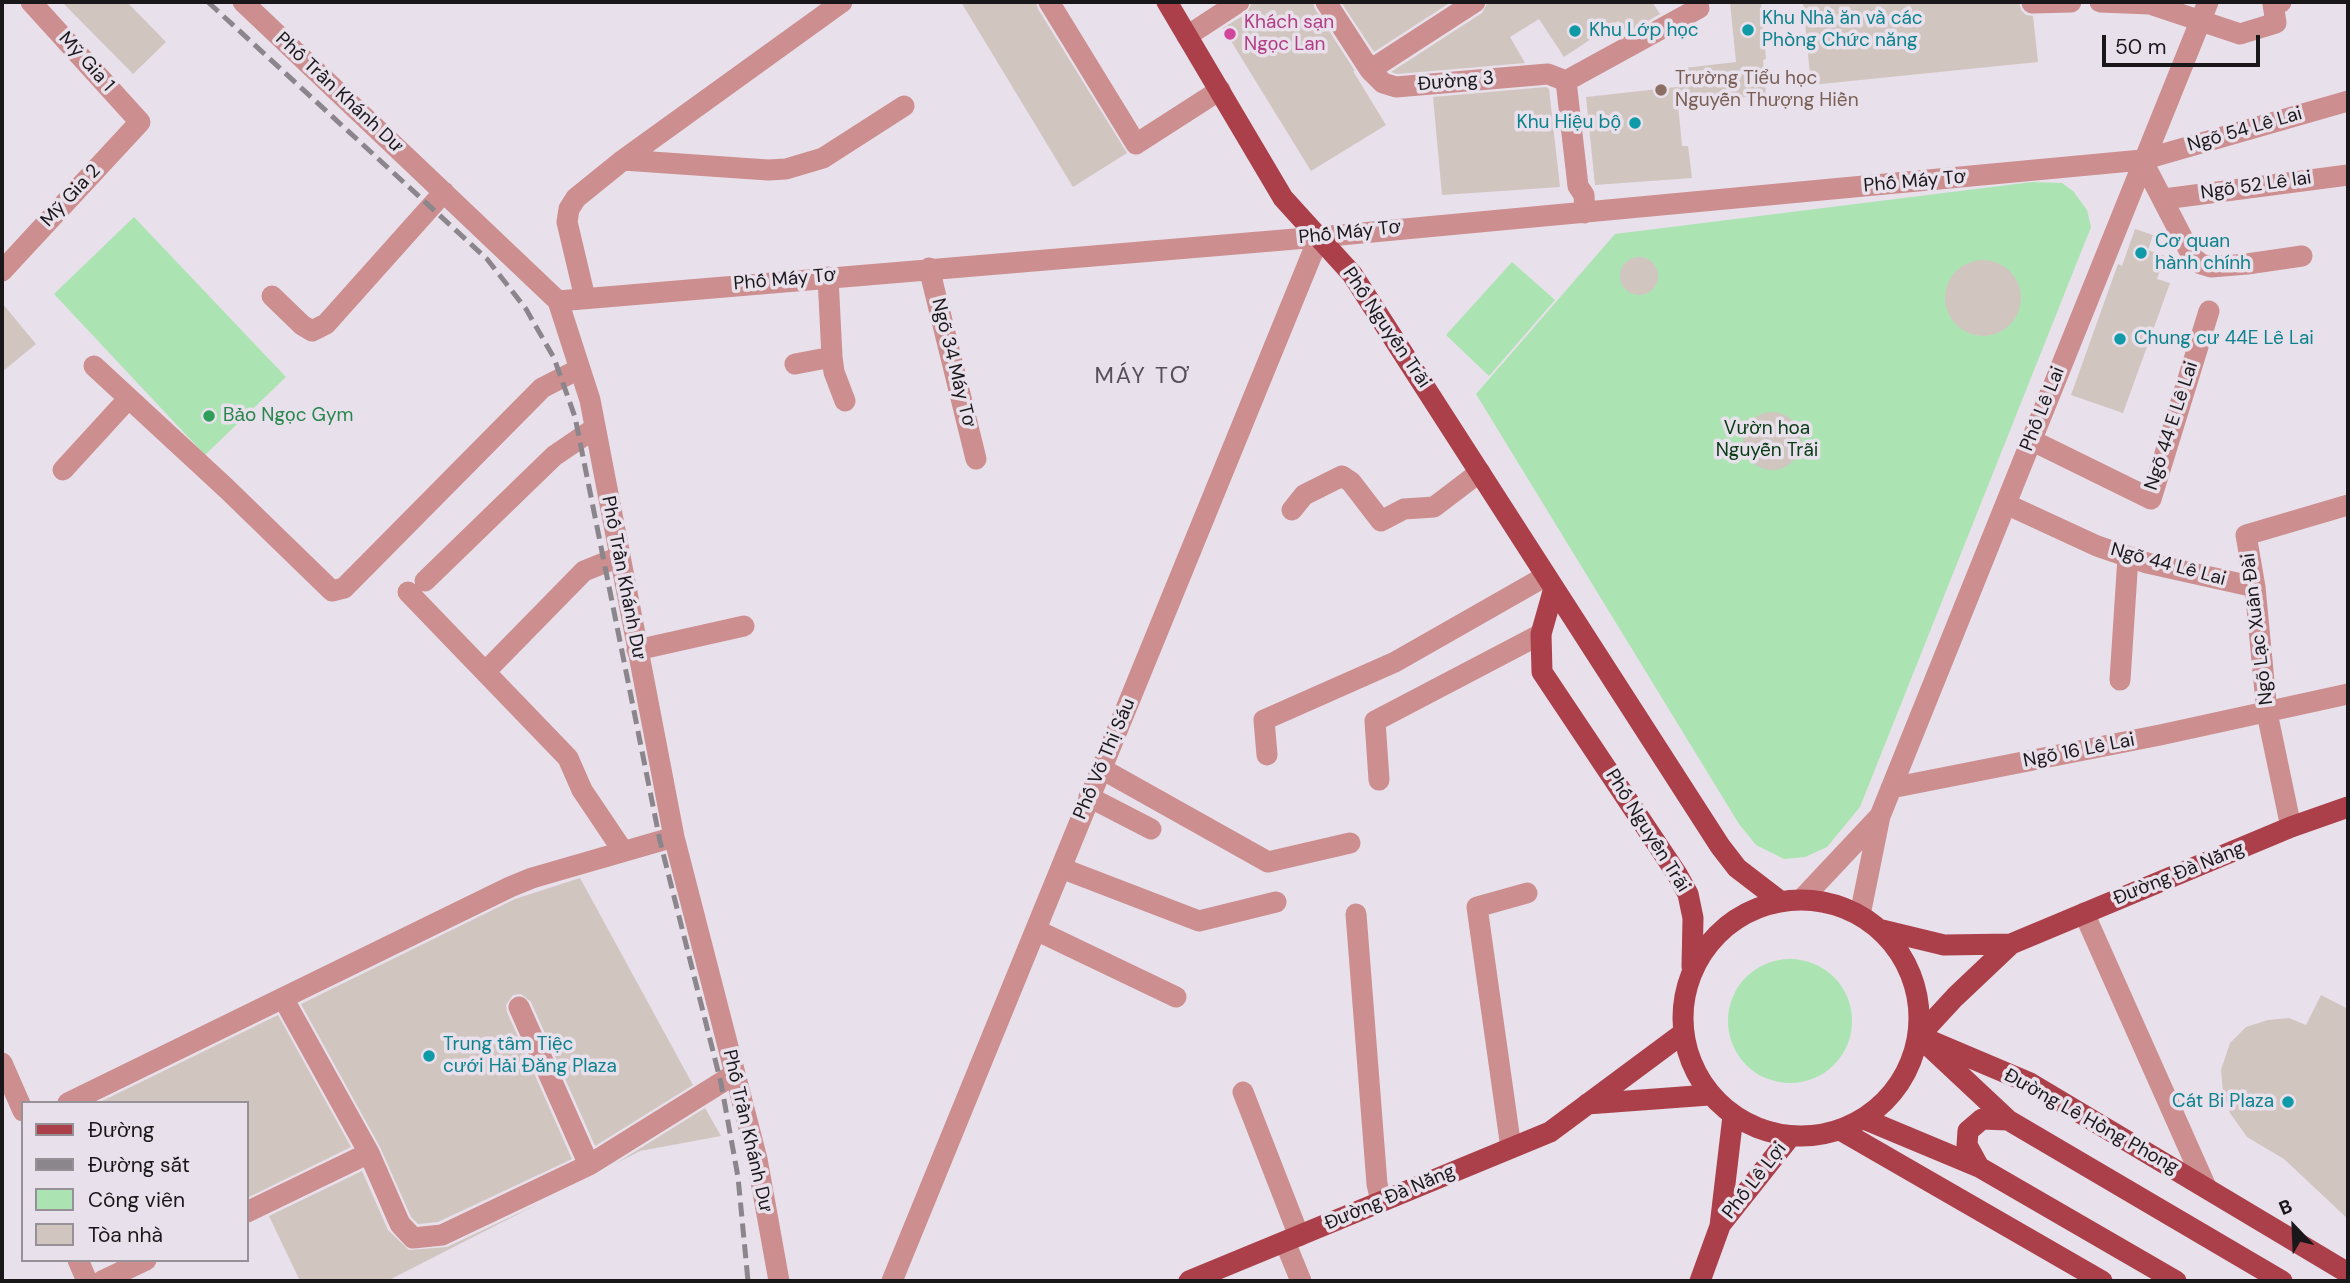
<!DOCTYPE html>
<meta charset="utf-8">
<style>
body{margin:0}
#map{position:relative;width:2350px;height:1283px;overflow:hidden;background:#e8e0ea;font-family:"DM Sans",sans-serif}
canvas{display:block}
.frame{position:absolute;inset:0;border:4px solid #1a171b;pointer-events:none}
.legend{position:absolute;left:21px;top:1101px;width:228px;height:161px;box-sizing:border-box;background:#e8e0ea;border:2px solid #969097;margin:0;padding:9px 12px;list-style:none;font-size:21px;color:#1a171b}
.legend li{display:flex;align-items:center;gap:14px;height:35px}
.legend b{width:35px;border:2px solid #969097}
.north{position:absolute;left:2259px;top:1192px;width:70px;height:70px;-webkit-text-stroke:5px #e8e0ea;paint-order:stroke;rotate:337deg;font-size:19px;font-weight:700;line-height:28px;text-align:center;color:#1a171b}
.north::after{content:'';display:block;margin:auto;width:24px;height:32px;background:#1a171b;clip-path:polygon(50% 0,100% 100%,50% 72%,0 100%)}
.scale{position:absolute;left:2102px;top:35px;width:158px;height:32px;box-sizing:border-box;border:4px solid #1a171b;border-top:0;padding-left:9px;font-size:21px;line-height:24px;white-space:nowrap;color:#1a171b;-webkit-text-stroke:5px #e8e0ea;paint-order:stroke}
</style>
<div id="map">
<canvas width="2350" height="1283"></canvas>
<div class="frame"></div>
<ul class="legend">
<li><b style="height:9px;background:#ac404a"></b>Đường</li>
<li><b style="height:9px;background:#8b858c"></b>Đường sắt</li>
<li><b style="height:19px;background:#abe4b2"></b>Công viên</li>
<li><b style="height:19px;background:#d1c5c0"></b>Tòa nhà</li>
</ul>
<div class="north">B</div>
<div class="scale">50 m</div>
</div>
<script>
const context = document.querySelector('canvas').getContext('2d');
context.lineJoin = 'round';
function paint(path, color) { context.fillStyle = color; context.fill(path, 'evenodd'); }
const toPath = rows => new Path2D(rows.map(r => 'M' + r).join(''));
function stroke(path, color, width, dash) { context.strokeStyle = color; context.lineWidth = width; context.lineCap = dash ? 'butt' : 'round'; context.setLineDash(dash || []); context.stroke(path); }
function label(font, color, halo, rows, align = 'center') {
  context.font = font + ' "DM Sans",sans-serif'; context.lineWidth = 7; context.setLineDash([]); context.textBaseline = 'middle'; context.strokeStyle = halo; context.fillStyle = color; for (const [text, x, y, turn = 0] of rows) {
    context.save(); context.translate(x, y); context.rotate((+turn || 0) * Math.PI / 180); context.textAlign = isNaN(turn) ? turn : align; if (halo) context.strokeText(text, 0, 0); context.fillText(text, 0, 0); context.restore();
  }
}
const green = toPath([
 [2032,182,2062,183,2073,191,2087,210,2091,227,1860,807,1827,847,1805,857,1784,859,1756,845,1739,824,1476,394,1615,234],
 [134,217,286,377,205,455,54,294],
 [1512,262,1555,300,1489,376,1446,335],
 '1728 1021a62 62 0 1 1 124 0a62 62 0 1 1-124 0Z'
]);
const building = toPath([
 [62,2,127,2,166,42,133,74],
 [961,2,1036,2,1038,9,1127,153,1073,187],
 [1252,2,1313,2,1315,9,1355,71,1353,71,1386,125,1311,171,1223,28,1247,13],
 [1341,2,1451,2,1374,52],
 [1488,2,1652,2,1660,14,1627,33,1618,21,1564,57,1539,19,1510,37,1525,63,1397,74,1391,72,1482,13],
 [1730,2,1761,2,1766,59,1763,60,1766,95,1678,104,1682,146,1688,146,1692,178,1595,185,1586,97,1677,87,1676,69,1736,62],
 [1803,2,2019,2,2021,10,2026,15,2033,16,2038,62,1811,85],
 [1546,87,1549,89,1560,187,1442,195,1433,97],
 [2135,229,2153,235,2148,250,2165,256,2157,279,2170,283,2123,413,2071,395,2118,264,2122,266],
 '1620 276a19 19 0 1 1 38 0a19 19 0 1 1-38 0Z',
 '1945 298a38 38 0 1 1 76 0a38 38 0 1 1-76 0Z',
 [2,303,36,344,2,372],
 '1743 441a29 29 0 1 1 58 0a29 29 0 1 1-58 0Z',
 [580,878,693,1085,595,1146,531,1002,521,994,513,995,506,1005,507,1012,572,1159,438,1222,418,1224,411,1217,380,1147,301,1004,515,899],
 [2321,995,2348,1009,2348,1219,2284,1159,2247,1137,2230,1113,2223,1092,2221,1070,2230,1043,2246,1027,2268,1020,2289,1018,2306,1025],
 [278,1015,351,1147,247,1198,247,1103,98,1103],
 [705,1108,721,1136,640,1151,615,1164],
 [362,1171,388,1230,409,1250,447,1247,538,1204,387,1281,300,1281,269,1216]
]);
const minor = toPath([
 [243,2,558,301,590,400,674,837,757,1159,779,1281],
 [1049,2,1136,144,1220,90],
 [1326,2,1370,70,1475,2],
 [2100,2,2150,4,2240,34,2276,23,2273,4,2281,2],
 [2032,3,2071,2],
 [1187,36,1239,2],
 [1370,70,1383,83,1396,87,1548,74,1566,81],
 [623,160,768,170,786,169,823,158,904,106],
 [2142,160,2193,258,2201,264,2211,267,2247,264,2302,256],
 [2164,199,2348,175],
 [1585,213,1584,195,1578,186,1566,81,1699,8],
 [929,268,976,459],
 [2,271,140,122,31,2],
 [828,277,832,357,834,372,845,401],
 [272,296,302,325,312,331,326,324,444,192],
 [585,298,567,222,569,209,576,198,623,160,842,2],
 [558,301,1319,237,2142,160,2348,101],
 [795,364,832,357],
 [94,366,227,489,332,591,344,588,542,388,579,369],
 [2031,440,2151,499,2209,311],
 [63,470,128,399],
 [2006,504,2097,546,2147,563,2255,587],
 [1292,510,1304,495,1342,476,1351,482,1381,521,1404,509,1434,507,1480,472],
 [425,581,554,456,595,428],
 [408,592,568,758,582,790,623,851],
 [637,650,744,626],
 [486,671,584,571,619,557],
 [2120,680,2128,557],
 [1267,755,1264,720,1395,662,1546,576],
 [1102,769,1268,862,1350,843],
 [1379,780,1375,721,1541,634],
 [1891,788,2160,735,2348,694],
 [1089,797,1151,829],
 [2291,827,2267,713,2255,587,2246,535,2348,505],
 [1061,868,1199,921,1276,902],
 [1802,899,1880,816],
 [2084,913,2206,1187],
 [1356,914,1377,1184,1381,1201],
 [1860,915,1880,816,2208,2],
 [1036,930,1176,997],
 [283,998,369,1153,400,1224,413,1238,442,1235,589,1165,735,1074],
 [519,1007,589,1165],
 [2,1063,23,1111],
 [1243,1092,1299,1236],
 [68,1103,510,887,532,878,674,837],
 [1511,1148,1477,907,1527,893],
 [247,1212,369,1153],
 [1285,1242,1301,1281],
 [78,1260,87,1281],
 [102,1281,146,1260],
 [892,1281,1319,237]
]);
const major = toPath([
 [1167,2,1283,198,1352,274,1720,846,1737,868,1780,901],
 [1554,588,1541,634,1542,672,1677,874,1688,894,1693,918,1692,967],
 '1683 1018a118 118 0 1 1 236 0a118 118 0 1 1-236 0Z',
 [1882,930,1944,945,2011,944],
 [1919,1036,1955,997,2011,944,2291,827,2348,807],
 [1919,1036,2030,1083,2348,1273],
 [1930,1047,2008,1120,2282,1281],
 [1587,1104,1709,1095],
 [1864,1119,1979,1167,2176,1281],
 [1840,1130,2102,1281],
 [1979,1167,1967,1145,1968,1131,1982,1119,2008,1120],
 [1721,1224,1790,1137],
 [1189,1281,1550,1132,1682,1034],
 [1700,1281,1720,1226,1733,1116]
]);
const rail = toPath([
 [208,2,487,259,526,309,554,358,575,417,660,841,721,1083,738,1177,748,1281]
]);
const markers = [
 [1748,30,7,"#0f9aa8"],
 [1575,31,7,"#0f9aa8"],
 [1230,34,7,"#d1479c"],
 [1661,90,7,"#8d6e63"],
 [1635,123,7,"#0f9aa8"],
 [2141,253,7,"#0f9aa8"],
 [2120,339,7,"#0f9aa8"],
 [209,416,7,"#2e9e5b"],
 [429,1056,7,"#0f9aa8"],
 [2288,1102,7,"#0f9aa8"]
];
const cultureNames = [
 ["Khu Nhà ăn và các",1762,19],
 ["Phòng Chức năng",1762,41],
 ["Khu Lớp học",1589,31],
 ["Khu Hiệu bộ",1621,123,"right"],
 ["Cơ quan",2155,242],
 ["hành chính",2155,264],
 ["Chung cư 44E Lê Lai",2134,339],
 ["Trung tâm Tiệc",443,1045],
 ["cưới Hải Đăng Plaza",443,1067],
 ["Cát Bi Plaza",2274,1102,"right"]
];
const hotelNames = [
 ["Khách sạn",1244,23],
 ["Ngọc Lan",1244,45]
];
const streetNames = [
 ["Mỹ Gia 1",86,62,48],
 ["Đường 3",1456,82,-5],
 ["Phố Trần Khánh Dư",339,93,43],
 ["Ngõ 54 Lê Lai",2245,130,-16],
 ["Phố Máy Tơ",1915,182,-5],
 ["Ngõ 52 Lê lai",2256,186,-8],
 ["Mỹ Gia 2",71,196,-47],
 ["Phố Máy Tơ",1350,233,-6],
 ["Phố Máy Tơ",785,280,-5],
 ["Phố Nguyễn Trãi",1386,328,56],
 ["Ngõ 34 Máy Tơ",953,363,76],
 ["Phố Lê Lai",2043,409,-68],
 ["Ngõ 44 E Lê Lai",2172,426,-72],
 ["Ngõ 44 Lê Lai",2168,565,15],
 ["Phố Trần Khánh Dư",623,578,79],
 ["Ngõ Lạc Xuân Đài",2258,629,-97],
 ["Ngõ 16 Lê Lai",2079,751,-11],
 ["Phố Võ Thị Sáu",1105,759,-67],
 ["Phố Nguyễn Trãi",1647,831,58],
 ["Đường Đà Nẵng",2179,874,-22],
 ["Đường Lê Hồng Phong",2091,1122,29],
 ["Phố Trần Khánh Dư",747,1131,77],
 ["Phố Lê Lợi",1755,1181,-52],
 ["Đường Đà Nẵng",1390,1198,-23]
];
const educationNames = [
 ["Trường Tiểu học",1675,79],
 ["Nguyễn Thượng Hiền",1675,101]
];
const leisureNames = [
 ["Bảo Ngọc Gym",223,416]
];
const parkNames = [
 ["Vườn hoa",1767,429],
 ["Nguyễn Trãi",1767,451]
];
const quarterNames = [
 ["MÁY TƠ",1143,377]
];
paint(green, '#abe4b2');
paint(building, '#d1c5c0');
stroke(minor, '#cc8e8f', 21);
stroke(major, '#ac404a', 21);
stroke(rail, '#8b858c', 5, [14, 7]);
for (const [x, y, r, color] of markers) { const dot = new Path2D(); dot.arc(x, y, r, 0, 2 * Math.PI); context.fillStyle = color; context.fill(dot); stroke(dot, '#e8e0ea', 2.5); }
label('19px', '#0d838f', '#e8e0ea', cultureNames, 'left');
label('19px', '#b23c85', '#e8e0ea', hotelNames, 'left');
label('19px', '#1a171b', '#e8e0ea', streetNames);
label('19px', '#785e54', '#e8e0ea', educationNames, 'left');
label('19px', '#27864d', '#e8e0ea', leisureNames, 'left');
label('19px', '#063a14', '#e8e0ea', parkNames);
context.letterSpacing = '2px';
label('23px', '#575058', '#e8e0ea', quarterNames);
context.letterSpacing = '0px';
</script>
